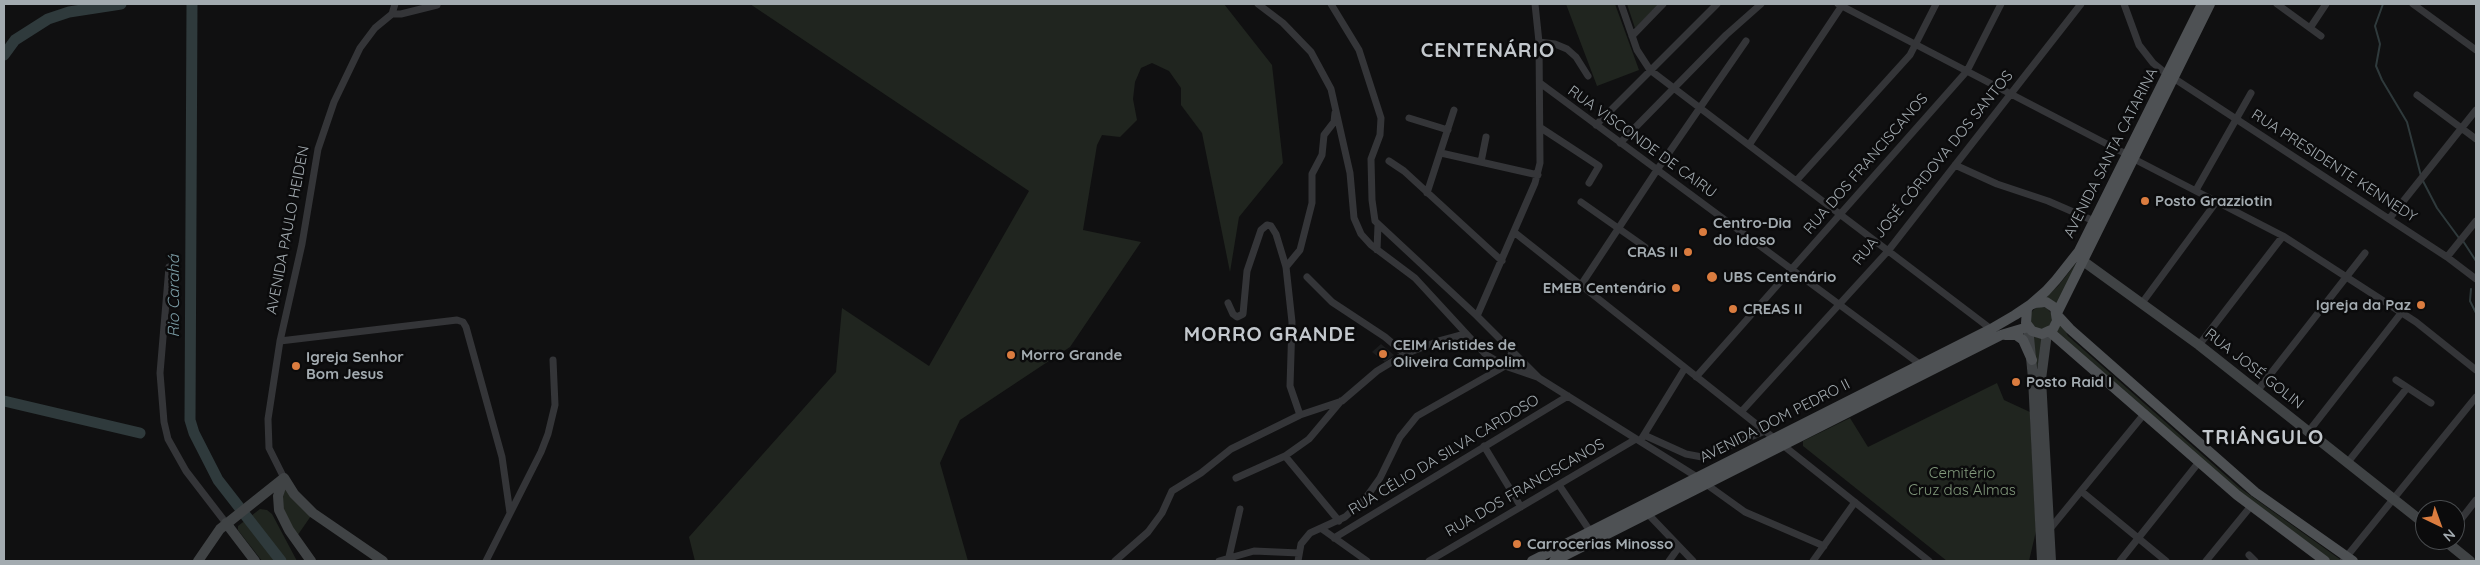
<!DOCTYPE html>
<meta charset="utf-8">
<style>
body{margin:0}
#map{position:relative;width:2480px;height:565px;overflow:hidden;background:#101011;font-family:Quicksand,sans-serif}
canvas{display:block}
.frame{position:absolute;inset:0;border:5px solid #a3abb0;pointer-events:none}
.north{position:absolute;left:2415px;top:500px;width:50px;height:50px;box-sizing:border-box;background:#0b0b0c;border:1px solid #484b4e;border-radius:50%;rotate:138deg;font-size:14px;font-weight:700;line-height:20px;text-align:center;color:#a3abb0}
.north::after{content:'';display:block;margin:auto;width:18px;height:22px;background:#da7c3f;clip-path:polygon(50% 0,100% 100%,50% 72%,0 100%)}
</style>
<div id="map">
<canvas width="2480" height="565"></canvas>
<div class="frame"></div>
<div class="north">N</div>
</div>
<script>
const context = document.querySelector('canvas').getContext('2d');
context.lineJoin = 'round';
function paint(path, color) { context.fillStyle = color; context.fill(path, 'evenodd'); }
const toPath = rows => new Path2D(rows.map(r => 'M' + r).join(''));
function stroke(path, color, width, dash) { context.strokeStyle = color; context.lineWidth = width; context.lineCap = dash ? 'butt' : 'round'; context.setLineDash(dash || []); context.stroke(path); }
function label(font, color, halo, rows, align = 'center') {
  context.font = font + ' Quicksand,sans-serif'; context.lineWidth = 5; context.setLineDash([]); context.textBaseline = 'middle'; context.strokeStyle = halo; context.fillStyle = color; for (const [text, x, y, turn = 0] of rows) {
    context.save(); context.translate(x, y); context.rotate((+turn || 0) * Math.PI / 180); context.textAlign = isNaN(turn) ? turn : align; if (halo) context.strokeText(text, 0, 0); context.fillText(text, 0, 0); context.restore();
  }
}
const built = toPath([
 [1381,344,1394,355,1385,362,1372,352]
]);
const green = toPath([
 [750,4,1224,4,1272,65,1283,163,1239,217,1230,272,1202,133,1181,105,1181,88,1169,71,1152,63,1141,68,1135,82,1133,99,1137,120,1120,137,1102,135,1097,145,1083,230,1141,242,1070,347,960,420,940,463,968,561,695,561,689,537,836,372,842,308,929,366,1029,191],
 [1566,4,1615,4,1639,70,1597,86],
 [1627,4,1659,4,1635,28],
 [2077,262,2058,307,2042,300,2058,286],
 '2030 318a11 11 0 1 1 22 0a11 11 0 1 1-22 0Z',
 [2061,323,2068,336,2240,488,2341,560,2330,561,2248,501,2123,389,2056,333],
 [2033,336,2044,339,2036,373],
 [1997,383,2004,400,2030,412,2036,531,2029,561,1947,561,1803,446,1803,441,1850,418,1868,447],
 [284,478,313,513,295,539,282,519],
 [260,509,267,510,272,514,297,561,262,561,238,530,238,526]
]);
const stream = toPath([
 [2383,4,2375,26,2380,44,2376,66,2382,80,2407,122,2421,176],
 [2423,181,2437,208,2459,238],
 [2463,241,2476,261],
 [2476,270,2476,268],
 [2471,289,2470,301,2476,313]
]);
const river = toPath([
 [192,4,190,420,194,433,218,480,281,561],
 [4,55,15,40,48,19,69,12,121,4],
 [4,401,140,433]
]);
const street = toPath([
 [1258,4,1283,23,1311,52,1331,89,1350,173,1354,218,1361,234,1371,245,1415,278,1485,354,1505,366,1537,377],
 [1331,4,1359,50,1381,118,1380,135,1371,159,1372,200,1375,221,1477,316],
 [1535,4,1539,42,1540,163,1535,183,1477,316,1539,378,1697,477],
 [1621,4,1637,50,1650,70,1991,329],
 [1838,4,2128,155],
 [2124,4,2139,45,2153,63,2168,75],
 [2277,4,2321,36],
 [2413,4,2476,50],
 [392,14,401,14,437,5],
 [2310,28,2326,4],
 [1632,36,1663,4],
 [1539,42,1555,44,1567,49,1576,57,1588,76],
 [2175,79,2447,257,2476,279],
 [1540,83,1921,365],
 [2417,95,2476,139],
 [1409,118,1448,130],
 [1596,125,1717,4],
 [1541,128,1599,166,1589,183],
 [1620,143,1726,35,1761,4],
 [1749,145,1843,4],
 [1441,153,1538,175],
 [2134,159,2283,236,2416,322,2476,370],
 [1389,161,1404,171,1502,261],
 [1481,162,1486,137],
 [1955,165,1997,184,2048,201,2094,221],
 [1796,181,1910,55,1936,4],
 [2196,190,2251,93],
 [1427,193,1454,110],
 [1581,202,1645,247],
 [2389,219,2476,110],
 [1514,232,1929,561],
 [1377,250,1378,225],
 [2447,257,2476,221],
 [169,267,160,373,164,422,168,439,186,471,226,523],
 [1286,267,1300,250,1312,203,1312,174,1322,155,1324,135,1334,122,1335,113],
 [1307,277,1332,302,1385,337,1405,354],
 [1581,285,1657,170,1746,41],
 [1228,303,1233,314,1237,317,1243,314,1247,271,1261,230,1267,225,1271,226,1276,234,1286,267,1292,322,1290,386,1300,415],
 [2142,303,2217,201],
 [280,341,457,320,463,322,466,327,502,457,510,513],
 [2199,345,2283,236],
 [1696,377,1967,71,2001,4],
 [2396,380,2431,403],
 [2258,390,2365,253],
 [1741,412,1888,251,2081,4],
 [2309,431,2402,312],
 [1644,435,1686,454,1702,457,1765,431],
 [1642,438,1685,368],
 [1484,446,1521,507],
 [1285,456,1339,521],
 [2348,462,2407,388],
 [284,478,269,448,268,419,280,341,302,244,318,149,334,102,360,48,375,28,392,14,395,4],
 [1236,478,1285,456,1309,439,1341,401],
 [1706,484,1745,512,1824,546],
 [1559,485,1590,531],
 [2081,491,2166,561],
 [1648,514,1693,561],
 [2455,527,2476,500],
 [1322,529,1367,561],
 [2049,530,2145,413],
 [1334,538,1568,396],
 [2249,555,2255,561],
 [486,561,541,452,548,434,555,405,553,360],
 [1115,561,1148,532,1162,513,1172,491,1201,473,1231,449,1300,415,1342,401,1377,371,1405,354,1439,341,1465,334],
 [1219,561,1254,551,1299,553],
 [1228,561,1240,509],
 [1298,561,1301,544,1310,533,1345,517,1365,499,1380,478,1400,437,1417,416,1505,366,1513,351],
 [1429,561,1636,439],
 [1669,561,1679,547],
 [1813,561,1855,502],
 [2120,561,2199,462],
 [2206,561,2251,506],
 [2343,561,2476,397]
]);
const secondary = toPath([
 [2083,261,2199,345,2425,524],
 [2028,327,2033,378,2042,561],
 [2047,333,2041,379,2051,561],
 [284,478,278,496,279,510,289,530,311,561],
 [226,523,255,561],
 [2444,540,2470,561],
 [198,561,220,529,284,478,294,494,313,513,383,561]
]);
const primary = toPath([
 [2057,313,2210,4],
 [2058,316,2070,329,2255,492,2353,561],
 [2050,332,2237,495,2325,561],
 [2005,335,2016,335,2023,340,2032,360],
 [1532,561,1991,329,2015,315,2030,305,2035,303,2046,302,2055,308,2057,321,2053,329,2042,334,2032,331,2026,323,2027,309,2030,305,2046,291,2056,280,2079,251,2202,4],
 [1554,561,2001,335,2028,327]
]);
const markers = [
 [2145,201,5,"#da7c3f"],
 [1703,232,5,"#da7c3f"],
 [1688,252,5,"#da7c3f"],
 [1712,277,6,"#da7c3f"],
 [1676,288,5,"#da7c3f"],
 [2421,305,5,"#da7c3f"],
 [1733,309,5,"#da7c3f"],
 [1383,354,5,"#da7c3f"],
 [1011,355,5,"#da7c3f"],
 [296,366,5,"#da7c3f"],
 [2016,382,5,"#da7c3f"],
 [1517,544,5,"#da7c3f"]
];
const streetNames = [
 ["RUA VISCONDE DE CAIRU",1642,142,36],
 ["AVENIDA SANTA CATARINA",2111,153,-63],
 ["RUA DOS FRANCISCANOS",1866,164,-49],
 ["RUA PRESIDENTE KENNEDY",2334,166,33],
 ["RUA JOSÉ CÓRDOVA DOS SANTOS",1933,168,-51],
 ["AVENIDA PAULO HEIDEN",288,230,-79],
 ["RUA JOSÉ GOLIN",2254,369,38],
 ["AVENIDA DOM PEDRO II",1775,421,-27],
 ["RUA CÉLIO DA SILVA CARDOSO",1444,455,-31],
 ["RUA DOS FRANCISCANOS",1525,488,-30]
];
const poiNames = [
 ["Posto Grazziotin",2155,201],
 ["Centro-Dia",1713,223],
 ["do Idoso",1713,240],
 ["CRAS II",1678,252,"right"],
 ["UBS Centenário",1723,277],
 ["EMEB Centenário",1666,288,"right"],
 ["Igreja da Paz",2411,305,"right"],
 ["CREAS II",1743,309],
 ["CEIM Aristides de",1393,345],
 ["Oliveira Campolim",1393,362],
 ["Morro Grande",1021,355],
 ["Igreja Senhor",306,357],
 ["Bom Jesus",306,374],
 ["Posto Raid I",2026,382],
 ["Carrocerias Minosso",1527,544]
];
const parkNames = [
 ["Cemitério",1962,473],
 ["Cruz das Almas",1962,490]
];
const waterNames = [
 ["Rio Carahá",174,296,-90]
];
const districtNames = [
 ["CENTENÁRIO",1488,51],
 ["MORRO GRANDE",1270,335],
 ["TRIÂNGULO",2263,438]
];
paint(built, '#1c1d1e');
paint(green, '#20251f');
stroke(stream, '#2f3a3c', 2);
stroke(river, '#2f3a3c', 11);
stroke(street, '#343538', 7);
stroke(secondary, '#404345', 10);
stroke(primary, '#4e5154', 10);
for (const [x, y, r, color] of markers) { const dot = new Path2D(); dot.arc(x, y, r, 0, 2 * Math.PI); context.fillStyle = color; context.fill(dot); stroke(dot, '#0b0b0c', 2); }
label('15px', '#a3abb0', '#0b0b0c', streetNames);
label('bold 15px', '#a3abb0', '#0b0b0c', poiNames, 'left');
label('15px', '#82997c', '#0b0b0c', parkNames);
label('italic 16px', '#7d9fa8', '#0b0b0c', waterNames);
context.letterSpacing = '1px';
label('bold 20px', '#c3c8cd', '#0b0b0c', districtNames);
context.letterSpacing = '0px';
</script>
